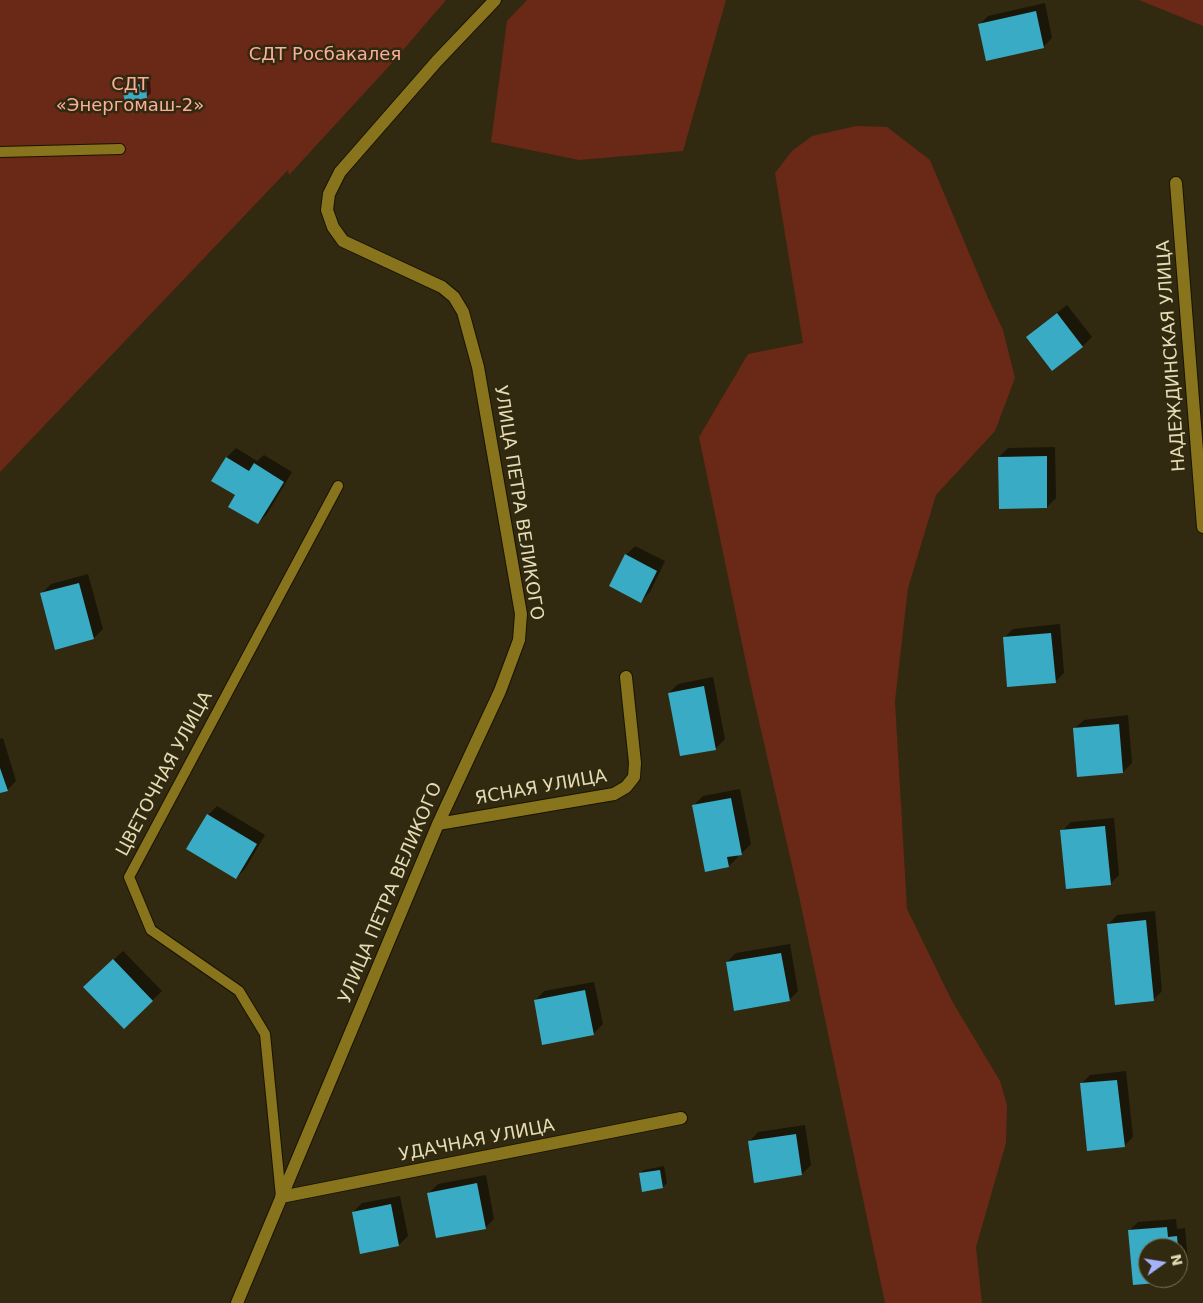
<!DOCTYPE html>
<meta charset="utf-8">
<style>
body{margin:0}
#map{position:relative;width:1203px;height:1303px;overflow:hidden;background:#312a10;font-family:"DejaVu Sans",sans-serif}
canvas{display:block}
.north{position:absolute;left:1138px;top:1238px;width:50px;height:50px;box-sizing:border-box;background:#312a10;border:1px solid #797152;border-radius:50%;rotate:77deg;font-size:14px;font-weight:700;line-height:20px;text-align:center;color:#e5dbb4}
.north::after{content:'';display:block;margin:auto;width:18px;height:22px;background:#a4b2fc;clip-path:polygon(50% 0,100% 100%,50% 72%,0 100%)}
</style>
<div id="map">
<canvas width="1203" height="1303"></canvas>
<div class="north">N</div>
</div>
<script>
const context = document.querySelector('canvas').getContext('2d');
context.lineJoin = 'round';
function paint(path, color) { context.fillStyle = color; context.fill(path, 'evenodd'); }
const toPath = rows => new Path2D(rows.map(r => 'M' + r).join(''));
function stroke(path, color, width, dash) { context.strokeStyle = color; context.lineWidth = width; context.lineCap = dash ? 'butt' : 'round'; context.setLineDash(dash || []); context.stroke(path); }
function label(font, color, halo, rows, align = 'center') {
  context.font = font + ' "DejaVu Sans",sans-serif'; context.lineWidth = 5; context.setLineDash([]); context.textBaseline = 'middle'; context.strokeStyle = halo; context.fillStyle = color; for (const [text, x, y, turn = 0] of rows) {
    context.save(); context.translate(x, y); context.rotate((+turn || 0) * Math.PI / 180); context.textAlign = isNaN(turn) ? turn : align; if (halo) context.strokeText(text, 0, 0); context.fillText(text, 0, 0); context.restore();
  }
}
const green = toPath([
 [0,0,446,0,391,64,289,175,288,170,0,472],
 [527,0,726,0,683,151,579,160,491,142,507,21],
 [1139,0,1203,0,1203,26],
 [856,126,887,127,930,160,988,298,1003,330,1015,378,995,431,936,495,908,588,895,701,907,909,952,1001,1000,1081,1007,1105,1006,1143,976,1247,982,1303,885,1303,799,896,750,682,699,437,748,354,803,343,775,173,792,151,812,136]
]);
const shadow = toPath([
 [1045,3,1052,38,1043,47,979,25,988,16],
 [150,80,151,93,147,97,124,87,128,83],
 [1067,305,1092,337,1083,346,1052,369,1028,337,1037,328],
 [1055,447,1056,498,1047,507,999,457,1008,448],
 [236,448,257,461,264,455,292,472,267,514,258,523,237,495,227,457],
 [635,546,665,561,650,592,641,601,626,555],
 [88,574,103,629,94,638,42,593,51,584],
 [1060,624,1064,673,1055,682,1004,638,1013,629],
 [713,677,725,739,716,748,669,693,678,684],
 [1128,715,1132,763,1123,772,1079,776,1074,729,1084,720],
 [3,738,16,781,7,790,0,792,0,739],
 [740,789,751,844,742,853,737,854,738,857,729,866,694,805,703,796],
 [217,806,265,835,245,869,236,878,208,815],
 [1114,818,1119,875,1110,884,1062,831,1071,822],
 [1155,911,1162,991,1153,1000,1108,925,1117,915],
 [790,944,798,991,789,1000,727,962,736,953],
 [123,951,162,991,124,1028,85,987],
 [594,982,603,1024,593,1034,535,1001,544,991],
 [1126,1071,1133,1137,1124,1146,1081,1084,1090,1075],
 [805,1125,811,1165,802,1174,755,1181,749,1142,758,1132],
 [664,1166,667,1183,663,1187,640,1174,644,1170],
 [486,1175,494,1219,485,1228,429,1193,438,1184],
 [400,1196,408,1236,399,1245,353,1212,362,1203],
 [1176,1219,1177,1229,1185,1228,1188,1261,1178,1272,1178,1248,1148,1248,1148,1278,1172,1278,1170,1281,1134,1284,1129,1231,1138,1222]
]);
const building = toPath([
 [1036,11,1044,48,986,61,978,24],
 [146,83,147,98,125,102,122,87],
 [1057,313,1083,347,1052,371,1026,337],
 [1047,456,1047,508,999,509,998,457],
 [226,457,249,471,254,463,284,482,258,524,228,507,235,495,211,481],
 [625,554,657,571,641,603,609,586],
 [79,583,94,639,55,650,40,593],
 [1051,633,1056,683,1007,687,1003,637],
 [704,686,716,750,680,756,668,693],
 [1119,724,1123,773,1077,777,1073,728],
 [0,768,8,791,0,793],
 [731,798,742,855,727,857,729,867,705,872,692,805],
 [207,814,257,844,236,879,186,849],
 [1105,826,1111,885,1066,889,1060,830],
 [1146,920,1154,1001,1115,1005,1107,924],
 [781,953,790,1001,734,1011,726,962],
 [113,959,153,1001,124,1029,83,987],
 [585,990,594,1035,542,1045,534,1000],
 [1117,1080,1125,1147,1087,1151,1080,1083],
 [796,1134,802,1175,754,1183,748,1141],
 [660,1170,663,1188,642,1192,639,1173],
 [477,1183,486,1229,436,1238,427,1193],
 [391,1204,399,1246,360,1254,352,1212],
 [1167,1227,1168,1237,1177,1236,1178,1248,1148,1248,1148,1278,1170,1278,1170,1282,1133,1285,1128,1230]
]);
const lane = toPath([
 [0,152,120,149],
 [281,1197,265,1034,239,991,151,930,129,877,338,486]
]);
const street = toPath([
 [1176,183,1203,527],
 [438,824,614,794,626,787,634,777,635,763,626,677],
 [281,1197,681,1118],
 [237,1303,438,824,500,691,519,640,521,614,478,367,463,312,454,297,442,287,343,241,333,227,327,210,329,194,340,172,437,61,495,0]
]);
const parkNames = [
 ["СДТ Росбакалея",325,55],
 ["СДТ",130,85],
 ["«Энергомаш-2»",130,106]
];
const streetNames = [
 ["НАДЕЖДИНСКАЯ УЛИЦА",1172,356,-94],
 ["УЛИЦА ПЕТРА ВЕЛИКОГО",518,503,81],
 ["ЦВЕТОЧНАЯ УЛИЦА",165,774,-62],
 ["ЯСНАЯ УЛИЦА",541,788,-10],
 ["УЛИЦА ПЕТРА ВЕЛИКОГО",391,893,-67],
 ["УДАЧНАЯ УЛИЦА",477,1141,-11]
];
paint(green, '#6a2817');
paint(shadow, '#0007');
paint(building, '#39abc4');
stroke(lane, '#191300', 12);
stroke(street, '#191300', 14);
stroke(lane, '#88741c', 10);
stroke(street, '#88741c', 12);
label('18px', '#faaf9b', '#312a10', parkNames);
label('18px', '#e5dbb4', '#312a10', streetNames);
</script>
